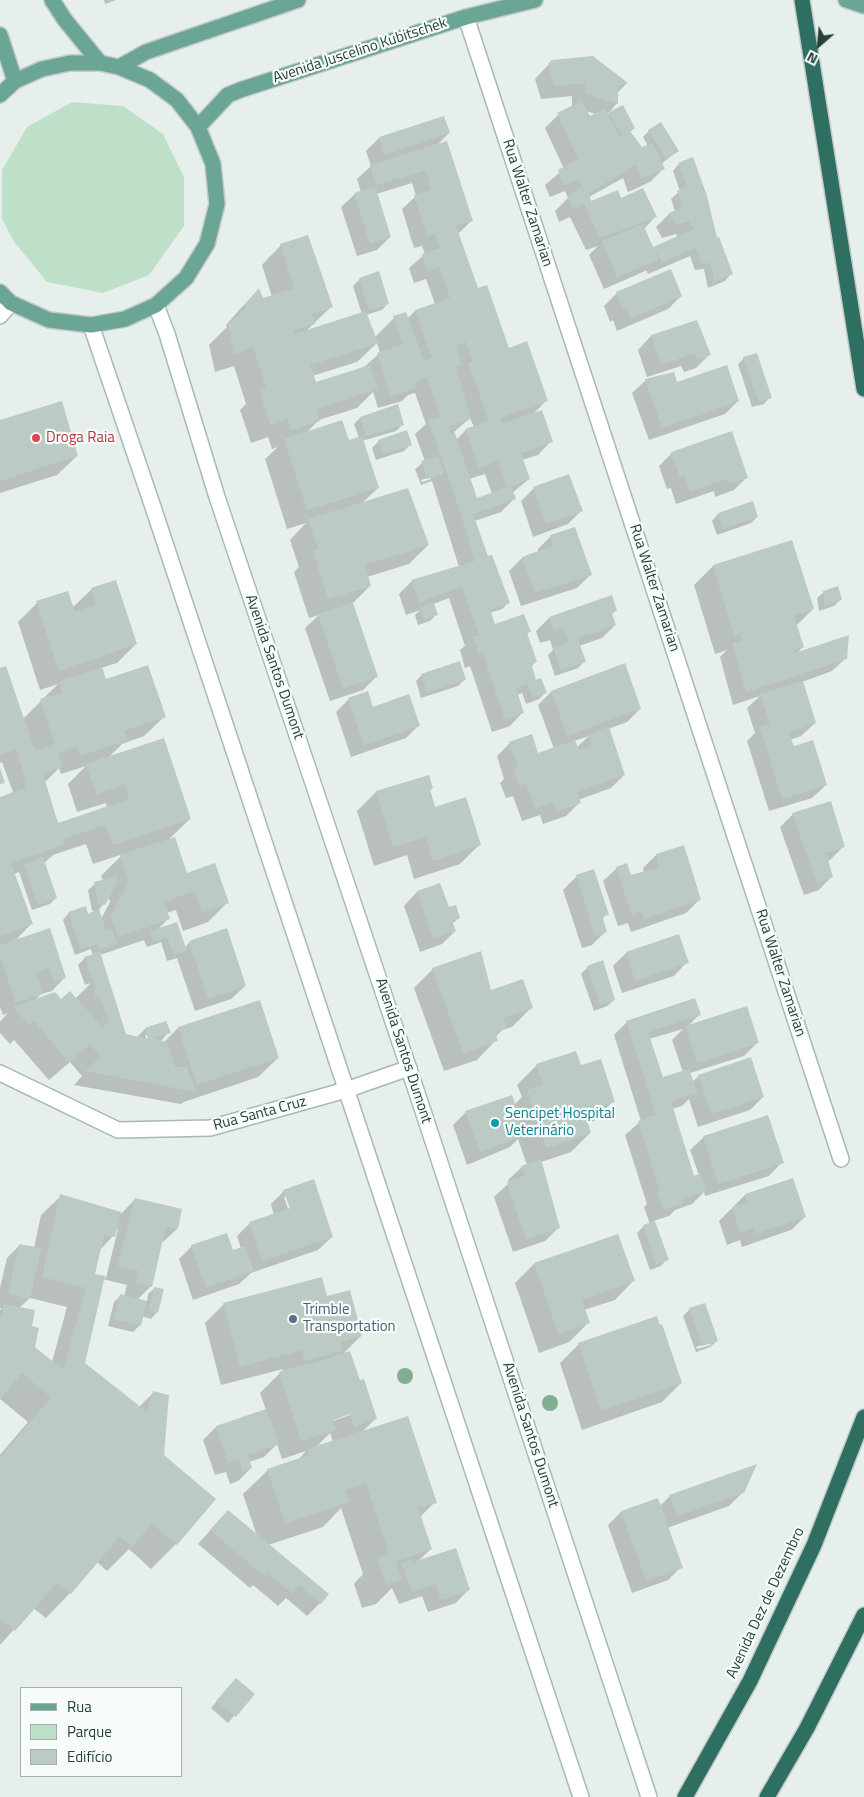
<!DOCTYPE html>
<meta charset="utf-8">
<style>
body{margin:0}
#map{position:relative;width:864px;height:1797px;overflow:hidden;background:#e6efeb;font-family:"Titillium Web",sans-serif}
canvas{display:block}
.legend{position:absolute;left:20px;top:1687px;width:162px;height:90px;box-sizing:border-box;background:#f7fbf9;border:1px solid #a3b1ad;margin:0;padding:6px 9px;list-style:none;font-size:15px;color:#24423a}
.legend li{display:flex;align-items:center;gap:10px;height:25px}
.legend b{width:25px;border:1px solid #a3b1ad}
.north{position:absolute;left:794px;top:20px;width:50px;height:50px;-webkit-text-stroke:4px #f7fbf9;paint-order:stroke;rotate:207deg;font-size:14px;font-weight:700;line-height:20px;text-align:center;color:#24423a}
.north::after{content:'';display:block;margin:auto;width:18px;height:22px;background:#24423a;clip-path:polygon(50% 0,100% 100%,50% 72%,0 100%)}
</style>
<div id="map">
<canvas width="864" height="1797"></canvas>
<ul class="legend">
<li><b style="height:6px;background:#6aa596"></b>Rua</li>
<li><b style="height:14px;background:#bfe0c8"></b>Parque</li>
<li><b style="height:14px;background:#bbcac4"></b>Edifício</li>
</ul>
<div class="north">N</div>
</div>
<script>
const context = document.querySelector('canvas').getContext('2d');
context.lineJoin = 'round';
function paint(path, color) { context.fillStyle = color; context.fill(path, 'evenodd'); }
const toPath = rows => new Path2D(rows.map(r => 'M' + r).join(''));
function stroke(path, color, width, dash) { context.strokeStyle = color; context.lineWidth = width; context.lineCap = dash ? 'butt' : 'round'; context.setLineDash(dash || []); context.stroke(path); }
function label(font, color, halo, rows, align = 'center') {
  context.font = font + ' "Titillium Web",sans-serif'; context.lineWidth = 4.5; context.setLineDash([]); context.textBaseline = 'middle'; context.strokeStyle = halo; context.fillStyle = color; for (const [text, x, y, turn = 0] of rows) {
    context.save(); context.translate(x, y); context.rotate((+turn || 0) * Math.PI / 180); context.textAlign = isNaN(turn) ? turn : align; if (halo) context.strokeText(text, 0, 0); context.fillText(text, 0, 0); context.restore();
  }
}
const green = toPath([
 [72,102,123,106,163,134,184,177,184,226,149,275,103,293,47,282,15,243,2,219,2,170,27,127]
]);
const shadow = toPath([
 [104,0,116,0,105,4],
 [552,61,627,83,617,93,617,103,607,115,622,107,634,128,630,132,642,149,648,146,643,137,649,131,678,151,661,164,663,169,650,182,628,192,623,178,589,197,591,203,621,200,655,217,644,229,652,249,678,237,676,234,662,238,656,227,669,214,675,211,671,199,680,191,673,171,679,164,716,238,731,274,725,281,708,288,704,269,695,270,690,256,648,274,646,270,643,272,604,289,589,255,598,246,586,250,570,217,559,222,555,211,568,198,565,191,550,197,545,185,564,169,545,128,558,115,572,107,572,96,541,99,535,79],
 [586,111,596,114,590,117],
 [449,133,436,146,472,220,458,234,477,287,508,349,547,400,533,414,551,441,538,455,522,460,529,479,512,493,514,499,501,512,475,521,487,555,508,603,502,609,490,613,494,625,530,631,527,634,536,661,531,667,535,682,545,693,539,699,526,704,522,693,517,695,523,712,510,726,492,732,470,666,465,668,460,650,465,646,449,598,433,604,436,615,430,621,418,625,415,615,420,610,406,615,399,594,412,581,459,567,432,481,421,485,415,469,425,461,415,434,426,424,415,393,408,395,402,401,378,408,373,392,357,408,319,420,306,433,348,442,359,438,354,424,360,418,403,424,396,431,362,441,378,488,361,504,428,545,409,564,367,577,370,586,352,604,376,677,363,690,330,701,305,628,319,615,309,618,294,572,299,567,290,540,306,523,287,529,265,459,278,447,272,449,268,437,251,443,240,410,246,404,234,366,215,372,209,345,227,327,226,325,240,309,259,290,262,300,272,297,262,265,281,245,332,306,305,332,362,314,353,286,360,279,388,303,382,310,366,315,375,337,394,318,407,319,415,311,435,304,426,279,414,283,409,268,425,254,422,246,414,248,402,209,416,196,412,183,376,194,390,237,377,250,357,256,341,207,355,194,361,192,357,179,371,166,366,151,379,138],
 [377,343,380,353,364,367,315,384,312,376,357,362],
 [470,418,474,427,466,430,456,440,454,432],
 [485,474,492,494,476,500,469,479],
 [431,477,431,479,422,482,421,480],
 [617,293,681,296,668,309,617,331,613,320,610,322,604,306],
 [696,321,709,355,696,368,684,372,681,366,647,377,638,350,651,336],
 [744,358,770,397,764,404,752,407,738,364],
 [646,380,676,384,738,401,725,414,649,440,632,393],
 [0,421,77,456,57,475,0,493],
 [379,441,410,445,404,451,376,460,372,448],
 [672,453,747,477,734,490,715,497,714,491,676,504,671,488,667,489,659,466],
 [534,488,581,511,568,524,533,537,521,501],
 [752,502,757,517,751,523,717,535,712,521,718,514],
 [551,536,590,575,577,588,521,606,509,571,522,558,538,552,538,549],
 [713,566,813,609,796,626,803,647,795,655,846,658,832,671,802,682,815,723,801,736,790,740,794,748,826,785,812,798,769,811,747,741,755,733,747,708,760,696,733,705,720,657,727,650,715,654,694,585],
 [92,589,136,644,117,663,101,668,105,680,164,717,144,736,122,744,108,758,190,819,168,840,186,874,227,903,208,922,183,931,176,910,166,913,168,919,157,930,185,947,190,942,245,986,231,999,195,1011,177,958,167,961,161,942,147,947,144,940,100,955,125,1035,137,1037,145,1029,165,1022,169,1032,160,1042,163,1043,178,1028,259,1002,278,1058,258,1077,184,1102,181,1104,74,1085,82,1076,70,1062,49,1080,14,1040,10,1044,0,1033,0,1022,8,1013,3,1015,0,1007,0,798,13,792,2,762,0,763,0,669,23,719,58,684,40,690,18,622,37,603,72,608],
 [86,766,68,784,77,812,106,803,107,808,58,824,44,783,59,768,61,774],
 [86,844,93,864,123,854,101,876,103,881,95,884,88,890,92,911,98,911,87,915,69,913,63,920,75,955,91,949,93,956,85,958,78,965,85,985,91,983,75,999,34,1001,41,994,52,991,65,977,14,942,31,924,14,874,19,872,32,910,50,904,56,898,44,863,53,855],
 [108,896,110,902,101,919,98,910,104,904],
 [145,1035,148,1035,149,1045],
 [824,592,840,600,834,606,819,611,817,598],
 [615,611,611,615,615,625,602,638,579,646,585,661,578,668,555,676,548,655,553,650,550,640,540,643,536,631,549,618],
 [422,675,465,679,458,686,421,698,416,681],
 [551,692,640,709,627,722,608,729,624,775,611,788,578,800,579,803,566,816,543,824,540,815,522,821,513,796,506,798,500,783,504,779,497,756,510,743,537,755,554,749,538,705],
 [589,736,576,748,574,741],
 [349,699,372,709,419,725,406,738,351,757,336,712],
 [432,788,429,791,434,808,479,845,460,864,414,879,407,855,374,866,357,811,376,792],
 [793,814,844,846,830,860,827,861,832,876,819,890,804,895,780,827],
 [656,855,699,900,686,913,631,932,628,923,618,926,603,881,617,868,630,877,644,873,643,868],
 [577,876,607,914,602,919,606,931,592,945,582,948,563,890],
 [439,885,448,909,459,918,452,924,455,931,442,944,420,952,404,906,417,892],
 [626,953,687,962,674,976,622,993,613,966],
 [588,967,614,1000,607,1006,594,1011,581,974],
 [433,969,490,992,531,1008,512,1027,502,1030,495,1037,496,1040,477,1060,444,1071,414,988],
 [700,1014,688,1026,757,1043,744,1056,690,1073,692,1082,699,1076,763,1097,750,1110,698,1127,689,1099,682,1106,672,1109,693,1177,699,1175,690,1150,704,1137,782,1162,769,1176,705,1196,704,1192,692,1204,675,1210,669,1216,653,1221,667,1259,661,1266,650,1270,637,1233,644,1226,650,1224,644,1207,647,1204,625,1135,641,1121,614,1035,627,1022],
 [683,1029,672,1040,683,1072,662,1078,649,1039],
 [537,1065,580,1067,613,1101,594,1121,587,1123,590,1133,571,1152,541,1162,558,1228,545,1241,513,1252,494,1197,509,1183,508,1180,522,1167,527,1165,518,1139,510,1147,467,1165,453,1125,466,1112,514,1105,522,1097,517,1085],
 [792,1179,805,1217,791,1230,742,1247,740,1240,727,1245,719,1221,745,1195],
 [284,1191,332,1237,318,1250,251,1273,239,1284,193,1300,179,1259,192,1246,232,1252,241,1249,237,1236,250,1223,274,1215,271,1204],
 [284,1197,287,1197,293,1214,290,1215],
 [61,1196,121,1214,135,1199,177,1229,163,1242,162,1241,151,1286,137,1300,147,1302,148,1294,155,1288,157,1312,151,1319,142,1316,140,1325,133,1332,108,1326,114,1302,120,1296,124,1297,127,1285,103,1279,82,1367,139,1407,153,1393,162,1456,214,1499,176,1544,151,1569,129,1549,107,1571,97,1562,70,1593,46,1618,33,1608,0,1645,0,1455,28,1422,0,1399,0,1310,2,1308,0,1308,0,1288,7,1258,20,1245,34,1248,41,1215],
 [116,1228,118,1229,106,1278,94,1275,99,1251,113,1236],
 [30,1298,67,1307,52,1362,33,1347,30,1327,19,1308],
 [534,1264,634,1280,615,1300,584,1310,588,1323,569,1342,539,1353,515,1283],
 [327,1298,361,1336,342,1355,359,1382,376,1418,361,1433,435,1502,420,1517,431,1549,417,1562,469,1589,456,1603,428,1612,422,1596,399,1604,392,1588,376,1604,362,1608,354,1584,363,1574,341,1508,323,1527,268,1545,320,1603,307,1616,286,1598,278,1606,253,1585,250,1588,198,1544,215,1525,257,1536,243,1494,268,1470,298,1460,306,1451,282,1459,277,1444,264,1457,249,1462,251,1468,238,1481,230,1484,226,1472,215,1475,203,1440,216,1427,266,1410,260,1393,280,1373,283,1372,283,1369,221,1385,205,1323,224,1304],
 [350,1413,350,1415,327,1423,326,1421],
 [330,1433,333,1442,316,1447],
 [690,1309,717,1341,710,1347,696,1352,683,1316],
 [711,1342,711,1345,697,1349,696,1347],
 [579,1344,681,1383,662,1402,582,1430,560,1363],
 [743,1492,729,1506,667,1528,681,1567,668,1580,632,1593,608,1525,621,1512,657,1500,660,1506,670,1496],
 [230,1686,253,1694,228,1723,211,1708]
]);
const building = toPath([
 [593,56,628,83,618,86,618,104,585,93,585,83,554,86,548,64,552,60],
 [582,101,590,116,604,108,620,137,622,136,609,112,623,105,635,128,630,131,642,147,653,143,665,169,641,179,636,165,589,193,591,201,618,190,621,198,643,188,657,217,600,238,584,204,573,209,568,197,582,186,579,179,564,185,558,170,578,159,557,113],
 [444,116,450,133,384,155,379,137],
 [661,122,679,151,666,159,648,130],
 [447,141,473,221,456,226,478,288,487,285,509,348,527,341,548,401,500,418,502,424,542,410,553,442,521,453,530,479,511,486,516,499,473,514,488,556,492,555,510,603,490,610,495,624,524,614,531,632,527,633,537,662,531,663,536,680,541,678,547,693,533,698,527,684,516,688,524,713,505,720,483,654,479,655,473,636,479,635,462,586,419,603,411,580,475,561,458,505,428,420,441,417,427,377,415,381,417,388,391,396,377,353,403,344,393,316,406,312,424,361,432,358,415,310,450,298,439,266,427,271,422,254,440,248,435,233,427,236,414,195,431,190,426,170,376,185,370,165],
 [466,342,473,361,468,363,489,421,465,429,479,468,498,461,507,487,477,498,455,433,451,434,448,427,471,419,456,366,462,364,456,345],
 [693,157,707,196,717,238,719,237,733,274,714,282,711,263,702,264,695,248,662,262,653,248,658,260,617,277,602,241,643,224,653,247,694,229,689,221,675,225,669,213,682,207,677,191,687,186,678,163],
 [375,186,391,237,370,244,354,193],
 [308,235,333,307,312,314,315,324,293,331,294,334,366,311,378,343,310,365,316,382,370,365,378,389,317,409,320,421,291,430,288,419,270,425,259,389,266,387,253,347,234,354,228,324,246,309,245,304,259,288,263,298,294,288,280,244],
 [671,269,682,296,630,319,626,308,623,310,616,292],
 [379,271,389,304,369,310,359,278],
 [697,320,711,355,697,360,695,353,661,365,651,335],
 [757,353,772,398,759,402,743,357],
 [727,365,739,401,662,428,645,379,674,372,677,382],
 [62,401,78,456,0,481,0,420],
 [398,404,404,425,366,436,360,417],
 [342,420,349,440,362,436,379,488,307,510,284,439],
 [407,430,412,445,383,454,378,440],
 [732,431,748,478,729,484,727,479,690,492,684,475,680,477,671,452],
 [438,456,444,474,427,479,421,461],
 [569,474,583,511,546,524,533,487],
 [408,488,429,545,365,565,371,586,328,599,313,551,318,549,308,519],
 [753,501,758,517,723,529,718,513],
 [575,527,592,575,535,593,522,557,554,545,550,535],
 [792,540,814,609,794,616,804,647,794,650,795,653,849,635,847,659,746,692,732,643,742,640,739,634,734,636,713,565],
 [116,580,137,644,59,671,36,601,68,591,75,612,96,605,91,588],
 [838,586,842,600,825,605,823,591],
 [612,595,617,611,612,613,616,625,568,642,563,627,554,631,549,617],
 [353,603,378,677,343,689,318,614],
 [434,603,438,615,424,619,420,607],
 [578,639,586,662,561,670,553,648],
 [460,661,466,680,427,692,421,674],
 [625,663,641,709,567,736,551,691],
 [148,665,166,717,124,731,128,740,80,756,77,746,58,753,62,767,43,774,58,823,129,799,125,784,96,794,86,764,164,738,191,819,113,845,106,825,64,839,65,844,11,863,33,924,0,936,0,797,26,788,23,781,26,780,16,749,0,755,0,725,5,737,0,722,0,668,6,666,35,751,55,744,40,699,62,693,59,681,102,667,106,679],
 [803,681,816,723,788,732,794,746,813,740,827,785,782,799,760,727,770,724,760,694],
 [368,691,373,707,409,694,420,726,364,745,348,698],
 [609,727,625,775,577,792,581,803,556,812,553,802,535,809,526,783,519,786,513,769,518,767,509,742,532,734,538,753,575,740,579,750,592,745,588,735],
 [0,768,5,783,0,784],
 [429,775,433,788,430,789,435,807,466,797,481,845,433,861,426,837,393,847,376,791],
 [831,801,845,847,826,853,833,877,817,883,792,813],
 [175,837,187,873,215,863,229,903,202,913,195,891,164,902,170,919,118,937,111,916,129,882,120,855],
 [684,845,701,900,645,919,641,911,631,914,616,867,627,863,631,875,659,867,656,854],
 [43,857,57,898,38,905,24,864],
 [594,869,609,915,602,916,607,932,595,936,576,875],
 [116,876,118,881,105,905,98,905,94,882],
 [440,883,449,907,456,905,460,918,452,921,456,931,433,939,417,891],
 [86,906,88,914,99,909,106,930,112,928,117,944,99,950,97,944,81,949,68,912],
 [177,922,187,951,174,955,167,937,153,942,150,931],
 [50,928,66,978,54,982,49,968,36,973,43,994,16,1003,0,956,0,945],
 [227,928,246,986,208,999,189,941],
 [679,934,689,963,635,981,626,952],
 [481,951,491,990,523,979,533,1008,503,1018,507,1028,495,1032,498,1041,463,1053,432,968],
 [100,952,126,1034,148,1039,145,1028,166,1021,171,1033,155,1037,168,1044,175,1067,187,1067,196,1092,85,1071,101,1057,90,1044,69,1062,34,1021,30,1026,13,1007,55,992,61,999,70,991,102,1027,109,1023,100,996,95,996,94,979,92,980,84,957],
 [603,960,615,1000,600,1005,587,966],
 [695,998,701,1015,648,1032,663,1077,689,1069,697,1093,671,1101,694,1176,701,1173,706,1191,682,1199,684,1203,663,1210,657,1192,660,1192,638,1121,656,1115,626,1021],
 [260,1000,279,1058,197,1085,178,1027],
 [747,1006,759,1043,697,1063,685,1026],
 [576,1051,581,1065,601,1059,615,1102,584,1111,591,1133,546,1148,527,1090,543,1084,536,1064],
 [751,1057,764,1097,711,1114,698,1075],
 [512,1095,525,1135,480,1152,465,1111],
 [768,1115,784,1163,718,1184,703,1136],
 [541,1159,560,1228,526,1240,507,1182,525,1176,521,1166],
 [793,1178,806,1217,756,1234,753,1228,740,1233,732,1207,747,1202,745,1194],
 [314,1179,333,1237,262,1261,249,1222,290,1208,283,1190],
 [60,1194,121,1212,115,1237,104,1235,95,1274,105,1276,85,1363,147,1412,153,1391,169,1395,164,1455,216,1499,177,1545,152,1524,132,1547,120,1536,71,1594,57,1583,15,1631,0,1619,0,1458,51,1397,22,1373,0,1399,0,1317,1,1318,4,1304,35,1310,32,1326,39,1328,35,1347,63,1370,86,1288,42,1277],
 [135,1198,182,1209,178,1229,166,1226,152,1287,136,1283,139,1271,118,1266],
 [655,1221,669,1260,656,1264,643,1225],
 [227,1233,233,1250,245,1246,254,1271,206,1288,191,1245],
 [618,1234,635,1281,582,1300,590,1323,558,1334,534,1263],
 [19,1244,41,1248,30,1299,8,1294],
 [322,1277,327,1296,350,1290,362,1336,340,1342,342,1351,305,1361,302,1350,240,1367,223,1303],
 [154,1287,164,1289,158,1313,149,1310],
 [120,1294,147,1301,141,1326,114,1319],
 [705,1303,718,1341,702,1346,689,1308],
 [657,1316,660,1325,662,1324,682,1383,601,1411,578,1343],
 [350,1351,360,1380,364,1379,377,1419,354,1427,350,1414,333,1420,336,1430,301,1441,279,1372,306,1363,307,1365],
 [266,1409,279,1444,248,1455,252,1468,243,1472,239,1459,228,1463,216,1426],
 [408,1416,437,1503,418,1508,432,1549,396,1561,402,1580,386,1585,377,1558,389,1554,366,1484,345,1490,349,1502,285,1523,267,1469,309,1455,307,1449],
 [757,1464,744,1493,677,1516,669,1495],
 [658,1498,683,1568,646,1581,621,1511],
 [228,1510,329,1594,321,1604,299,1585,292,1594,267,1572,264,1576,210,1530],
 [456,1548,470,1590,441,1600,436,1584,412,1592,401,1563,412,1559,413,1562],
 [236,1678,255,1694,236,1717,216,1701]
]);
const street = toPath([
 [466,17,841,1159],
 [0,1073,118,1130,210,1128,346,1090,409,1068]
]);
const secondary = toPath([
 [156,305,167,334,217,497,420,1102,649,1797],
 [0,316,11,303],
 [91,325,153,507,581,1797]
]);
const primary = toPath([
 [52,0,65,20,100,63],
 [846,0,864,6],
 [0,35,15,81],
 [119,67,146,52,298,0],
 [0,95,15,81,42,69,70,63,100,63,119,67,150,80,177,100,198,127,213,164,217,204,207,244,186,278,156,305,125,319,91,325,49,320,11,303,0,292],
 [198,127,228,95,240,90,466,17,535,0]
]);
const highway = toPath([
 [802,0,864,389],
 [685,1797,750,1681,814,1545,864,1417],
 [767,1797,807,1728,864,1615]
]);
const trees = [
 [405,1376],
 [550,1403]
];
const markers = [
 [36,438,5,"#e0444e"],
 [495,1123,5,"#0f9aa8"],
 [293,1319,5,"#5c6f8a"]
];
const streetNames = [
 ["Avenida Juscelino Kubitschek",360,51,-18],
 ["Rua Walter Zamarian",527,203,72],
 ["Rua Walter Zamarian",654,588,72],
 ["Avenida Santos Dumont",274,667,71],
 ["Rua Walter Zamarian",780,973,72],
 ["Avenida Santos Dumont",403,1051,72],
 ["Rua Santa Cruz",260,1114,-15],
 ["Avenida Santos Dumont",530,1435,72],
 ["Avenida Dez de Dezembro",766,1603,-65]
];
const healthNames = [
 ["Droga Raia",46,438]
];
const cultureNames = [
 ["Sencipet Hospital",505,1114],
 ["Veterinário",505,1131]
];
const serviceNames = [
 ["Trimble",303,1310],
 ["Transportation",303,1327]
];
paint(green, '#bfe0c8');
paint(shadow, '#0003');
paint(building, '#bbcac4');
stroke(street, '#a8b8b2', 18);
stroke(secondary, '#a4bbb3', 18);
stroke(primary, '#c2cac8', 18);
stroke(highway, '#c2cac8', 18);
stroke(street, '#fff', 15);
stroke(secondary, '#fff', 15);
stroke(primary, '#6aa596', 15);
stroke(highway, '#2f6f62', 15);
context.fillStyle = '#80af93';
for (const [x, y] of trees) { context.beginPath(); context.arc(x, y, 8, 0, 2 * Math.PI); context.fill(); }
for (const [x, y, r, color] of markers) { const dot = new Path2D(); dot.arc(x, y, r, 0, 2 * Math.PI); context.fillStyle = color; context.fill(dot); stroke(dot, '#f7fbf9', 2); }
label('15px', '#24423a', '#f7fbf9', streetNames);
label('15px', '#be3a42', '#f7fbf9', healthNames, 'left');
label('15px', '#0d838f', '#f7fbf9', cultureNames, 'left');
label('15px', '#4e5e75', '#f7fbf9', serviceNames, 'left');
</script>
